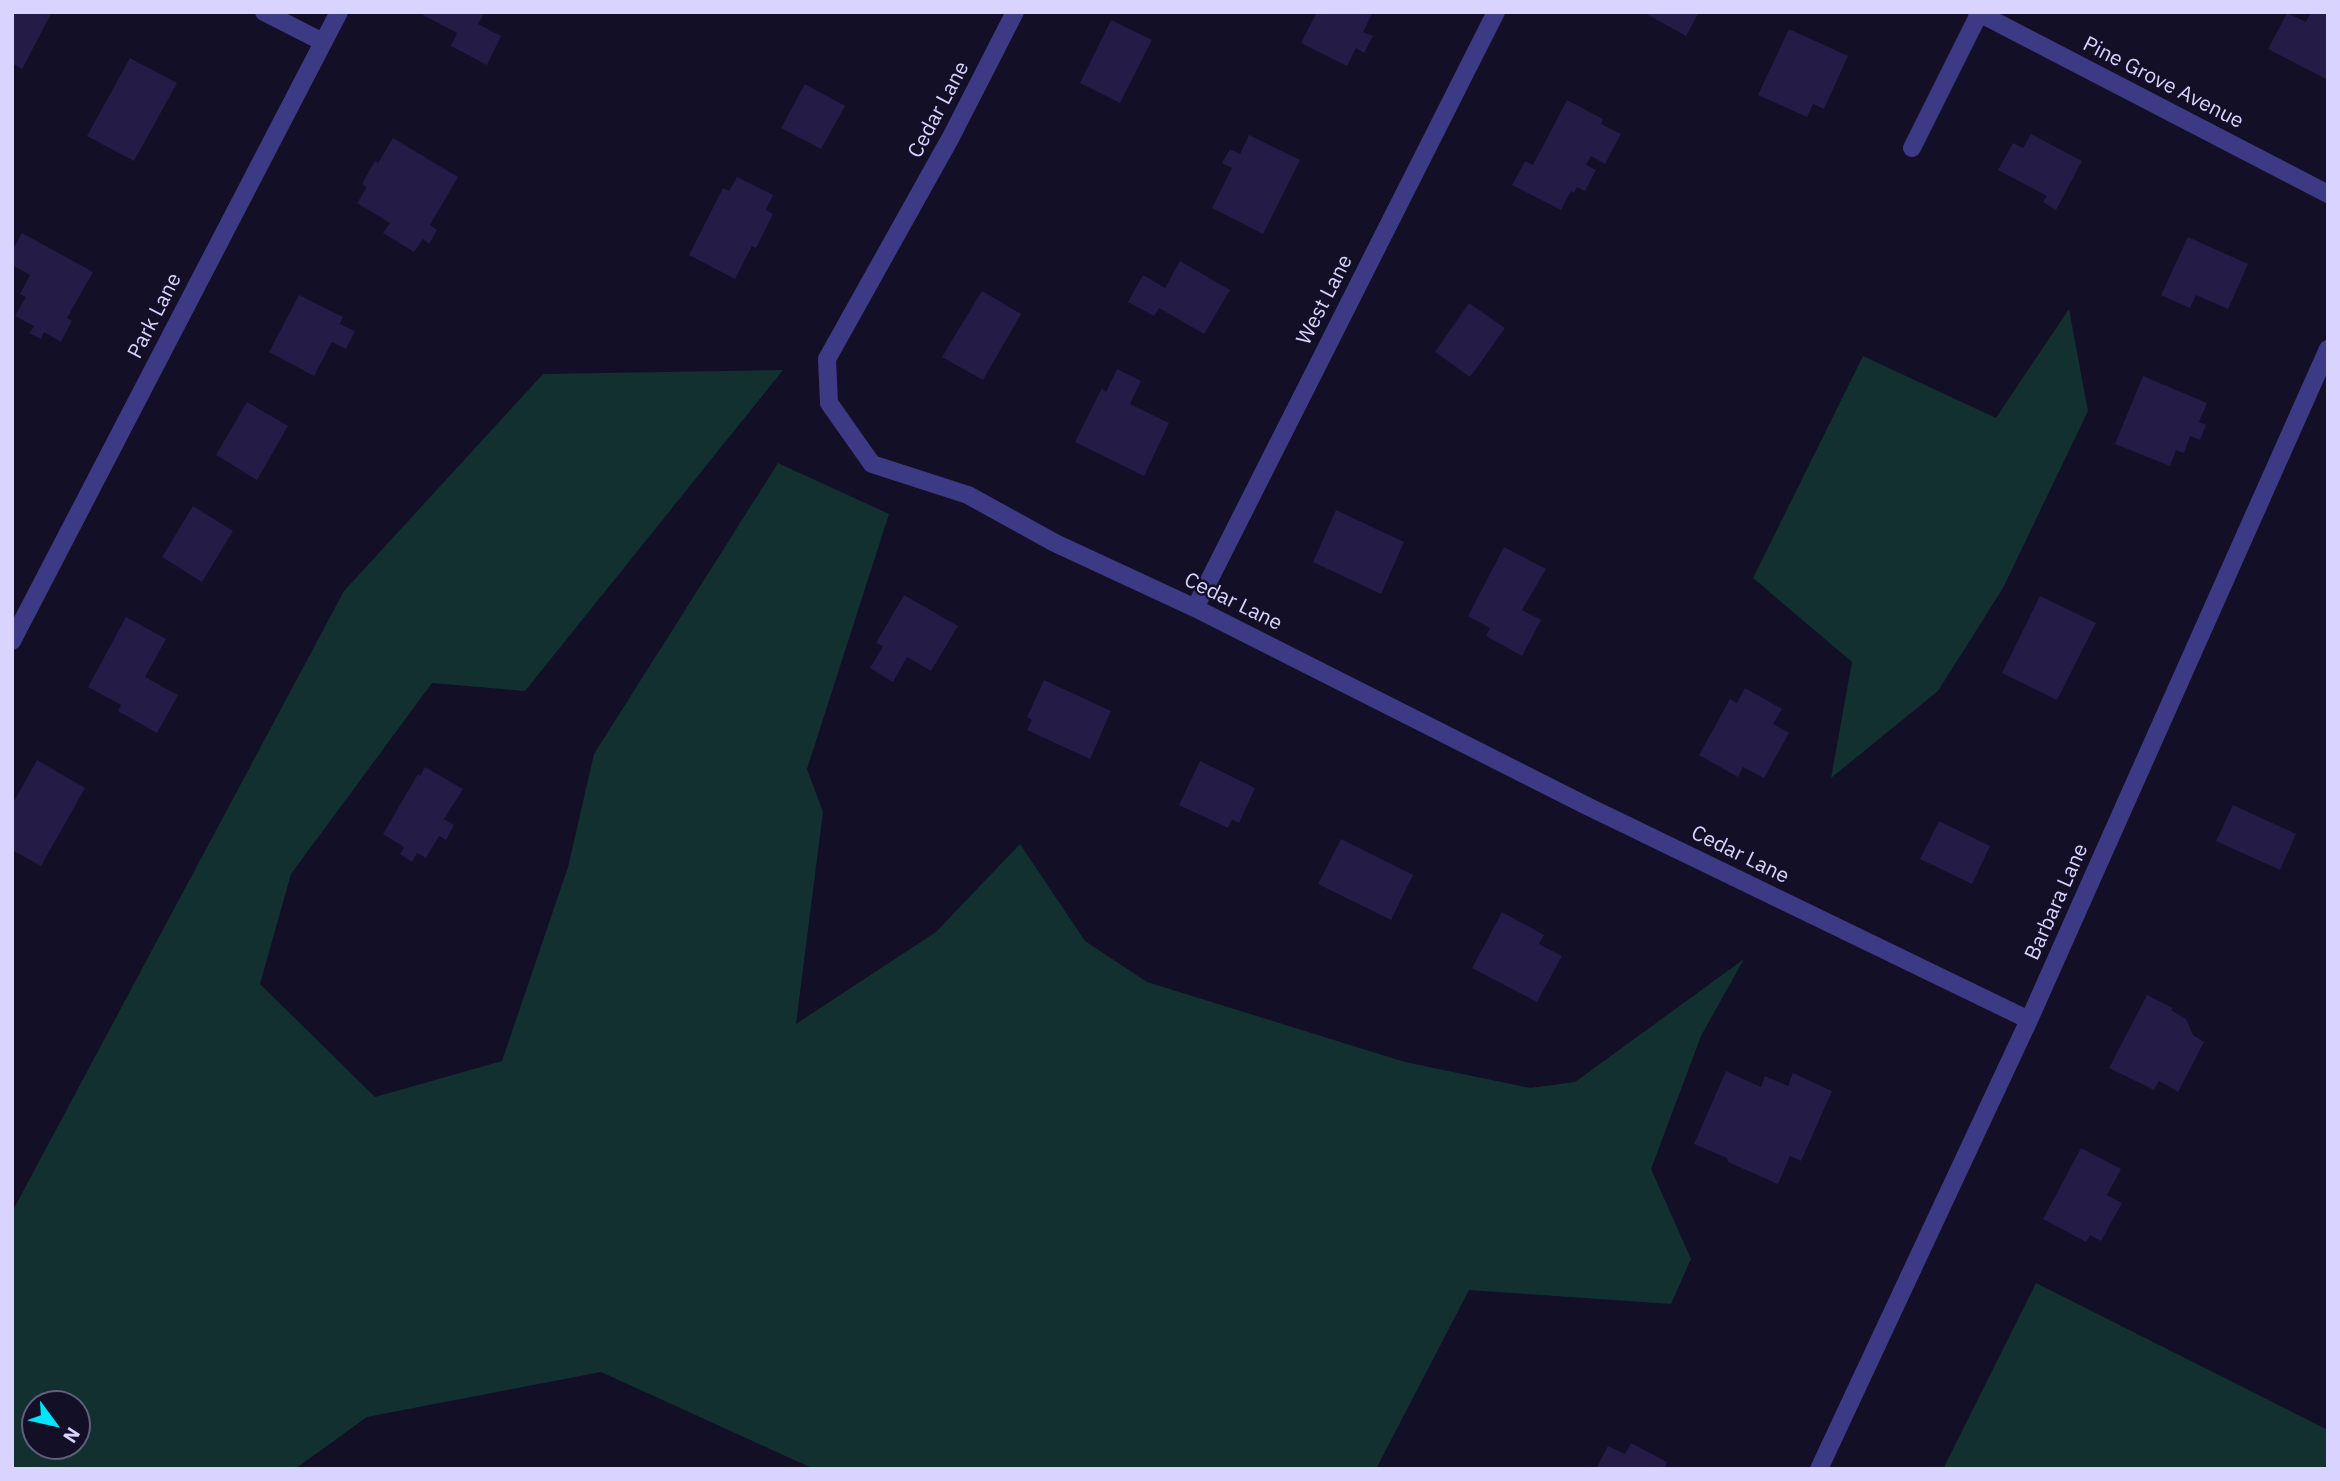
<!DOCTYPE html>
<style>
body{margin:0}
#map{position:relative;width:2340px;height:1481px;overflow:hidden;background:#130f26;font-family:"IBM Plex Sans",sans-serif}
canvas{display:block}
.frame{position:absolute;inset:0;border:14px solid #d9d4ff;pointer-events:none}
.north{position:absolute;left:21px;top:1390px;width:70px;height:70px;box-sizing:border-box;background:#130f26;border:2px solid #625e7d;border-radius:50%;rotate:123deg;font-size:19px;font-weight:700;line-height:28px;text-align:center;color:#d9d4ff}
.north::after{content:'';display:block;margin:auto;width:24px;height:32px;background:#00e5ff;clip-path:polygon(50% 0,100% 100%,50% 72%,0 100%)}
</style>
<div id="map">
<canvas width="2340" height="1481"></canvas>
<div class="frame"></div>
<div class="north">N</div>
</div>
<script>
const context = document.querySelector('canvas').getContext('2d');
context.lineJoin = 'round';
function paint(path, color) { context.fillStyle = color; context.fill(path, 'evenodd'); }
const toPath = rows => new Path2D(rows.map(r => 'M' + r).join(''));
function stroke(path, color, width, dash) { context.strokeStyle = color; context.lineWidth = width; context.lineCap = dash ? 'butt' : 'round'; context.setLineDash(dash || []); context.stroke(path); }
function label(font, color, halo, rows, align = 'center') {
  context.font = font + ' "IBM Plex Sans",sans-serif'; context.lineWidth = 5; context.setLineDash([]); context.textBaseline = 'middle'; context.strokeStyle = halo; context.fillStyle = color; for (const [text, x, y, turn = 0] of rows) {
    context.save(); context.translate(x, y); context.rotate((+turn || 0) * Math.PI / 180); context.textAlign = isNaN(turn) ? turn : align; if (halo) context.strokeText(text, 0, 0); context.fillText(text, 0, 0); context.restore();
  }
}
const green = toPath([
 [2069,309,2088,411,2003,588,1938,691,1831,778,1852,662,1753,578,1863,356,1996,418],
 [783,370,525,691,432,683,291,874,260,984,375,1097,502,1061,568,867,594,754,778,463,889,514,807,769,823,812,796,1024,936,932,1020,844,1085,941,1147,982,1405,1062,1530,1088,1575,1082,1744,959,1701,1036,1651,1169,1691,1259,1671,1304,1469,1290,1376,1469,814,1469,601,1372,367,1417,295,1469,12,1469,12,1212,344,591,543,374],
 [35,1404,77,1404,77,1446,35,1446],
 [2036,1283,2328,1430,2328,1469,1943,1469]
]);
const building = toPath([
 [12,12,52,12,22,69,12,63],
 [424,12,485,12,478,24,501,36,487,65,451,46,457,33,423,15],
 [1317,12,1373,12,1363,32,1373,36,1364,53,1356,48,1347,66,1301,43],
 [1643,12,1699,12,1686,36],
 [2311,12,2328,12,2328,80,2268,49,2287,13,2306,22],
 [1111,20,1152,40,1120,103,1080,83],
 [1789,29,1848,56,1824,109,1813,104,1807,117,1758,95],
 [130,58,177,83,134,161,87,136],
 [805,84,845,106,821,149,781,128],
 [1567,100,1603,119,1601,124,1621,134,1605,164,1591,156,1586,165,1596,170,1585,191,1577,187,1574,193,1571,191,1561,210,1512,185,1525,161,1533,165],
 [2031,134,2082,161,2056,210,2043,202,2047,196,1998,170,2013,143,2023,148],
 [1249,135,1300,160,1263,234,1212,208,1232,168,1222,163,1230,149,1240,154],
 [393,138,458,177,430,225,437,230,429,244,423,239,414,252,383,233,390,223,357,203,367,187,362,184,375,161,378,163],
 [737,177,773,195,766,210,773,214,756,248,752,246,735,279,689,255,723,188,729,191],
 [22,233,93,272,67,318,72,321,61,342,44,332,41,339,29,333,34,326,15,316,26,297,20,294,30,275,12,265,12,251],
 [2188,237,2248,264,2228,309,2196,295,2190,308,2161,295],
 [1180,261,1230,290,1204,334,1159,308,1154,316,1128,302,1143,275,1165,288],
 [982,291,1021,314,983,380,942,357],
 [299,295,343,317,340,324,355,331,346,349,332,342,314,376,269,352],
 [1469,303,1505,328,1470,377,1435,352],
 [1117,369,1141,381,1130,404,1169,423,1144,476,1075,442,1102,388,1106,392],
 [2143,376,2207,403,2199,422,2206,425,2200,440,2190,436,2184,453,2176,450,2170,466,2115,444],
 [247,402,288,426,257,480,216,455],
 [193,506,233,531,202,582,162,557],
 [1336,510,1404,542,1381,594,1313,562],
 [1504,547,1546,569,1522,610,1541,620,1522,656,1486,636,1490,628,1468,616],
 [904,595,958,626,931,671,907,657,893,682,870,668,883,646,876,643],
 [2040,596,2096,623,2057,700,2002,673],
 [126,617,166,639,145,677,178,695,157,733,118,711,121,705,88,687],
 [1044,680,1111,711,1090,759,1027,730,1032,720,1027,717],
 [1745,688,1782,709,1773,724,1789,733,1764,778,1743,767,1738,777,1699,755,1730,699,1737,703],
 [37,760,85,788,41,866,12,850,12,805],
 [1200,761,1255,788,1239,823,1232,819,1228,828,1179,805],
 [425,767,463,789,444,819,454,825,446,840,439,836,426,858,417,853,412,862,400,854,404,847,383,834,418,774,420,776],
 [2233,805,2296,834,2280,870,2216,841],
 [1939,821,1990,846,1972,884,1920,859],
 [1341,839,1413,875,1391,920,1318,884],
 [1502,912,1544,935,1539,944,1562,956,1537,1002,1472,968],
 [2147,995,2173,1008,2171,1010,2186,1019,2193,1035,2204,1042,2178,1092,2159,1081,2154,1090,2109,1068],
 [1726,1071,1761,1087,1765,1076,1788,1086,1793,1073,1832,1091,1801,1161,1790,1156,1778,1184,1728,1162,1727,1158,1694,1144],
 [2081,1148,2121,1169,2107,1195,2122,1203,2101,1241,2090,1235,2086,1242,2043,1219],
 [1631,1443,1667,1462,1664,1469,1596,1469,1608,1446,1625,1454]
]);
const minor = toPath([
 [264,12,323,42],
 [1015,12,951,137,827,359,829,403,872,464,968,495,1055,543,1195,608,1585,805,2029,1020],
 [1977,12,2328,194],
 [1912,148,1980,12],
 [1195,608,1496,12],
 [12,641,339,12],
 [1819,1469,2029,1020,2328,349]
]);
const streetNames = [
 ["Pine Grove Avenue",2163,83,27],
 ["Cedar Lane",939,110,-62],
 ["West Lane",1325,300,-63],
 ["Park Lane",155,316,-63],
 ["Cedar Lane",1233,602,26],
 ["Cedar Lane",1740,855,26],
 ["Barbara Lane",2057,902,-66]
];
paint(green, '#12302f');
paint(building, '#241b47');
stroke(minor, '#3d3a85', 18);
label('21px', '#d9d4ff', '#130f26', streetNames);
</script>
